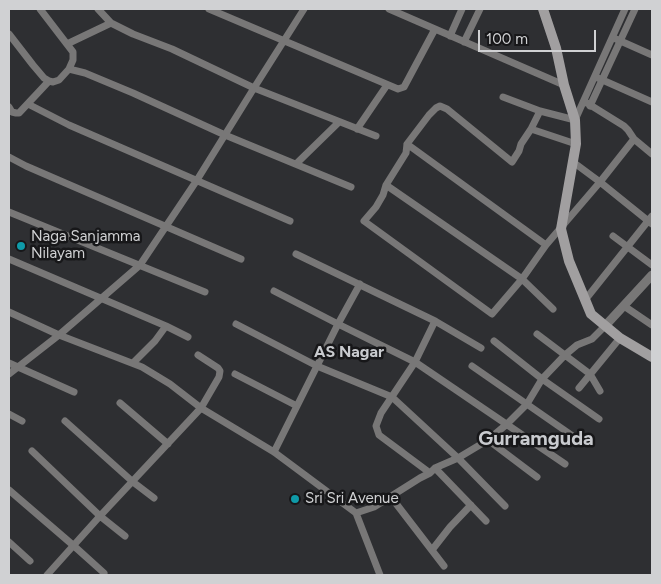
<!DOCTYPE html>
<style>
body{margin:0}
#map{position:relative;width:661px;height:584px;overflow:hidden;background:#2e2f32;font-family:Figtree,sans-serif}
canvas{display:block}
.frame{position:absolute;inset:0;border:10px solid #d0d1d3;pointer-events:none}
.scale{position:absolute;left:478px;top:30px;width:118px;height:22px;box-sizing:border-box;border:2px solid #d0d1d3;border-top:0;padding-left:6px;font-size:15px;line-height:18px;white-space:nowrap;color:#d0d1d3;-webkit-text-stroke:4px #171719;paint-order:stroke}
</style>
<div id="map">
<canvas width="661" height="584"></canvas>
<div class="frame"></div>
<div class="scale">100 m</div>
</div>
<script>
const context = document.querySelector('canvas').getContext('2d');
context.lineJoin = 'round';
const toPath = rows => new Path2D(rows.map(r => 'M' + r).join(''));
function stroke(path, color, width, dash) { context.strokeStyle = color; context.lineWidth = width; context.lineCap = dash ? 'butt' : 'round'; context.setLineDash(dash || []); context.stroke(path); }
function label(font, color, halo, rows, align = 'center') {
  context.font = font + ' Figtree,sans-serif'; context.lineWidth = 5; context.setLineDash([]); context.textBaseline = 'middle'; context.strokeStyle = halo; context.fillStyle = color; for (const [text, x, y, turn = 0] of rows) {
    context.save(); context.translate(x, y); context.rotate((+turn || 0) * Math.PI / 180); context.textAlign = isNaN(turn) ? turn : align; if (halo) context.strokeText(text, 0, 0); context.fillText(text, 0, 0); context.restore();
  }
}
const minor = toPath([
 [40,9,73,52,73,60,69,69],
 [98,9,111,23,133,34,172,49,254,88,376,136],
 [209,9,398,89,404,87,435,29],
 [389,9,564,85],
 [9,34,33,65,44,78,49,81,53,82,59,80,69,69,85,73,133,93,225,135,351,187],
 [450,36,462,9],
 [616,39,652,55],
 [464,42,480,9],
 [67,44,111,23],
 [598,78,652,102],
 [503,97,540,111,575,120,625,9],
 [587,103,624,126,628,130,634,139,652,154],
 [28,104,69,125,290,221],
 [590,106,635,9],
 [9,107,12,112,16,113,19,113,49,81],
 [540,111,531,129,521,144,519,151,512,162,447,109,440,106,436,108,429,115,407,144,406,153,386,185,383,195,376,207,364,221,492,314,522,279,546,245,600,182,634,139],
 [357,129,387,85],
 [531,129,576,144],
 [407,144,546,245],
 [9,157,26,166,241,259],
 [573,162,600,182,652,224],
 [296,164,339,122],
 [386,185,522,279,553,309],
 [9,212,205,292],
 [613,236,652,265],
 [296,254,435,321,481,348],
 [9,259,166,326,155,341,133,363],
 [274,291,338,324,415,362,565,464],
 [585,300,652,216],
 [624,306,652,325],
 [9,312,59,335,142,367,170,384,201,408,274,452,356,513,380,575],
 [236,324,317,366,392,397,458,458,505,506],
 [166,326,188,337],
 [537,334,590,374,600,391],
 [494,341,542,379,599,419],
 [9,363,74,392],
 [472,366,580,441],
 [9,374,59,335,140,265,197,180,254,88,304,9],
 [235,374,297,406],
 [579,388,620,338],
 [120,403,168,444],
 [9,414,22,421],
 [65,421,133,482,154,498],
 [488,440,537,477],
 [32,451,100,516,125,536],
 [274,452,338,324,360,284],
 [435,468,486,521],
 [430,473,379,435,376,426,381,413,415,362,435,321],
 [9,490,74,546,104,573],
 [391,497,444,566],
 [356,513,374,507,420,478,430,473,435,468,458,458,488,440,507,424,527,404,542,379,565,355,577,345,592,339,605,326],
 [9,542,30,561],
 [432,550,450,527,471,505],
 [47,575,100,516,201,408,219,377,220,371,218,368,198,355]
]);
const tertiary = toPath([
 [605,326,652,275]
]);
const secondary = toPath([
 [543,9,556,48,564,85,575,120,576,144,561,229,569,261,591,314,620,338,652,357]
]);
const markers = [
 [21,246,5,"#0f9aa8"],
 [295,499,5,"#0f9aa8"]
];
const poiNames = [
 ["Naga Sanjamma",31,237],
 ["Nilayam",31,254],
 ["Sri Sri Avenue",305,499]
];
const neighbourhoodNames = [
 ["AS Nagar",349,352]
];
const districtNames = [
 ["Gurramguda",536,439]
];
stroke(minor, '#787777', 7);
stroke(tertiary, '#787777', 9);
stroke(secondary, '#a19fa0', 10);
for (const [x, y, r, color] of markers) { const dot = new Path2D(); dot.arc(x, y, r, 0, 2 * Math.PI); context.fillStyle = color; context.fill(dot); stroke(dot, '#171719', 2); }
label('15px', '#d0d1d3', '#171719', poiNames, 'left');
label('bold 16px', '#c9cbcf', '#171719', neighbourhoodNames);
label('bold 20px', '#c9cbcf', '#171719', districtNames);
</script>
